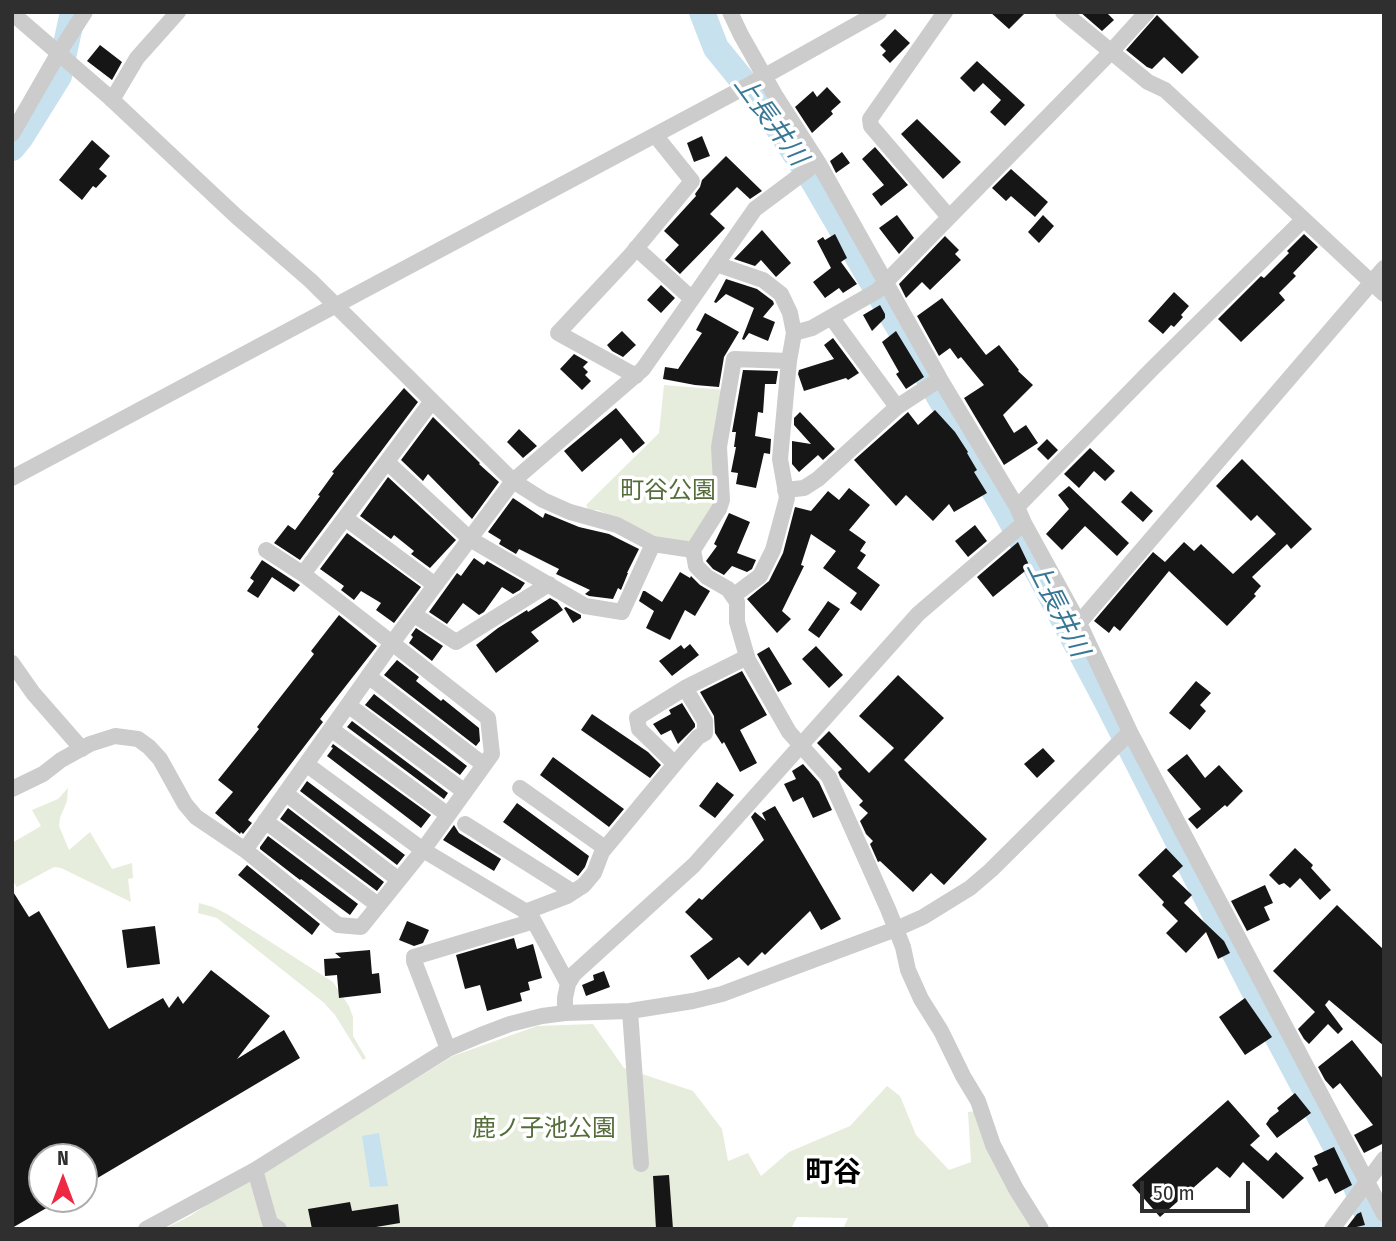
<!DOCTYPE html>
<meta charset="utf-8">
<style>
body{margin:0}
#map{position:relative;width:1396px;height:1241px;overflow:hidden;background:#fff;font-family:"Fira Sans Condensed",sans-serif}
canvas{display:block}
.frame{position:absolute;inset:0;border:14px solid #2f2f2f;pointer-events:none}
.north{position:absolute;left:28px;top:1143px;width:70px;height:70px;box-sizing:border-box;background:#fff;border:2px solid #acacac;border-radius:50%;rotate:0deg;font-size:19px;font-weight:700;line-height:28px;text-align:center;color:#2f2f2f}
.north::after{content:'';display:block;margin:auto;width:24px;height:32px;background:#ee2944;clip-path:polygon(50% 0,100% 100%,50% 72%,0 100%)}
.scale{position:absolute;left:1140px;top:1181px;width:110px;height:32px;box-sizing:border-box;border:4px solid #2f2f2f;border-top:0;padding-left:9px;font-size:21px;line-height:24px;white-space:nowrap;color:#2f2f2f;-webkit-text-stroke:5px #fff;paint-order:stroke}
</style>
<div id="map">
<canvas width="1396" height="1241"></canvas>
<div class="frame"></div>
<div class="north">N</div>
<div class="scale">50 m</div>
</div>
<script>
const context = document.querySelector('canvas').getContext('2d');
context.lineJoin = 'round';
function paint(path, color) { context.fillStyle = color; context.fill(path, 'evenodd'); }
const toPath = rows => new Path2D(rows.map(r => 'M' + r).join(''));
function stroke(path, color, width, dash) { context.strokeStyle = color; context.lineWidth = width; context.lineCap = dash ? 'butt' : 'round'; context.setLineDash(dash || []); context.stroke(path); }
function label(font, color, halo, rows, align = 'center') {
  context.font = font + ' "Fira Sans Condensed","Noto Sans JP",sans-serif'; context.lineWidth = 7; context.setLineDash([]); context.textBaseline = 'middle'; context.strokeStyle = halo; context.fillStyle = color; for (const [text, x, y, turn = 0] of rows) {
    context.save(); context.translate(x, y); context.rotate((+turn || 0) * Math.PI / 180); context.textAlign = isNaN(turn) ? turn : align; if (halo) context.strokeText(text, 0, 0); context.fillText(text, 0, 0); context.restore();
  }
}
const green = toPath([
 [664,385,726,390,716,506,692,545,659,539,598,510,589,510,586,505,659,433],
 [68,788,67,801,60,818,59,826,69,850,90,832,112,869,132,863,133,878,128,879,131,902,61,868,54,867,17,887,12,880,12,843,41,826,32,810,58,799],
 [199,903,213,907,227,914,333,982,349,1006,353,1017,353,1036,366,1058,363,1060,335,1015,323,1002,217,918,198,913],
 [593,1024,624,1068,693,1091,722,1129,728,1161,748,1153,761,1176,789,1152,850,1126,887,1086,900,1096,916,1135,949,1170,971,1162,968,1112,983,1110,1037,1229,916,1229,913,1227,905,1229,843,1229,848,1218,797,1217,791,1229,164,1229,190,1216,226,1192,289,1156,453,1056,537,1026]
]);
const water = toPath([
 [379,1133,388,1186,370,1187,362,1136]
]);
const river = toPath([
 [702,12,716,48,765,108,814,182,1007,513,1106,700,1278,1038,1353,1179,1373,1229],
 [12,148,21,137,59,76,73,12]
]);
const building = toPath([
 [990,12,1026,12,1009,29],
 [1080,12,1106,12,1114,20,1102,31],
 [1157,15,1199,57,1182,74,1164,57,1152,69,1147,67,1126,50],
 [895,29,910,43,890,63,882,55,886,51,880,45],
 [100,45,122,62,112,80,87,61],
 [977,61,1025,105,1005,126,990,112,1001,100,983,83,974,92,960,78],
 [827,87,841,102,831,111,833,114,812,133,795,107,813,91,817,97],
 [917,119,961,162,943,179,901,134],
 [702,136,710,156,694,162,687,143],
 [92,140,110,156,99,169,107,176,96,188,93,186,82,200,59,180],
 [875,147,908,185,881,206,872,194,884,185,862,159],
 [842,152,850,163,836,173,830,161],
 [726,156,762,191,750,199,737,187,710,214,725,228,680,274,665,260,679,245,664,231,696,196,695,194,700,187,702,180],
 [1011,169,1048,202,1035,217,1011,196,1006,201,992,188],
 [897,215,914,238,899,254,879,228],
 [1043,215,1054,226,1039,243,1028,232],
 [762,230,791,263,776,277,761,260,755,266,734,259],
 [835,234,847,258,841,262,857,284,843,293,839,288,825,298,813,282,831,268,817,241,823,237,825,240],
 [1304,234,1318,247,1293,273,1296,276,1279,293,1285,300,1241,342,1218,319,1261,276,1264,278,1289,253,1287,251],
 [945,236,959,250,955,254,961,260,930,290,922,282,906,298,899,284],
 [726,279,757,289,773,301,774,304,763,317,775,322,768,341,749,333,744,340,742,339,754,308,726,294,716,303,714,302],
 [661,285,675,298,661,313,647,300],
 [1174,292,1189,306,1181,315,1183,317,1174,327,1171,325,1163,334,1148,321],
 [942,298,986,355,999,345,1019,370,1018,371,1033,385,1003,415,1014,433,1026,425,1038,443,1004,465,964,398,984,385,961,357,958,359,950,348,939,356,917,316],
 [880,305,885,314,885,318,872,331,863,315],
 [705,313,739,332,724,357,719,387,695,385,663,379,665,367,678,369,702,333,696,330],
 [622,331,636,345,623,357,612,351,607,345],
 [896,331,924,377,906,389,896,374,899,372,882,342],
 [833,338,859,373,848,380,846,378,804,391,798,374,799,370,834,359,824,345],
 [574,354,588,362,583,367,588,372,585,375,591,381,582,390,560,369],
 [743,370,778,371,776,384,765,384,763,413,758,412,755,436,771,439,770,454,764,453,756,488,736,484,738,473,731,472,736,447,734,447,736,432,732,432],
 [404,388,418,402,300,560,274,543,288,525,295,530,320,496,318,495,334,473,332,472],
 [616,408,645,443,633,453,621,438,582,472,564,451],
 [935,410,955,432,968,452,967,453,977,470,974,472,987,493,954,512,949,504,933,521,906,495,896,506,854,460,908,412,918,425],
 [800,412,835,449,823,460,818,455,799,472,792,464,792,441,811,444,794,425,794,418],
 [433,417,480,463,479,464,499,482,472,519,428,474,423,481,401,460],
 [519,429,537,446,523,458,507,442],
 [1047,439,1058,450,1048,460,1037,449],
 [1090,448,1115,471,1105,481,1094,471,1079,488,1064,474],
 [1242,459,1312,529,1291,549,1287,544,1252,577,1261,586,1254,594,1256,596,1227,626,1169,571,1120,631,1114,626,1109,633,1094,621,1153,552,1165,562,1184,542,1194,551,1201,544,1233,574,1276,534,1257,515,1251,521,1216,486],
 [388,477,456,540,430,568,411,554,414,551,394,535,391,539,360,516],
 [1069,486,1129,543,1117,556,1085,526,1062,550,1046,534,1069,509,1058,495],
 [849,488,870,505,849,530,866,542,860,551,866,555,857,568,880,585,861,611,850,603,857,593,823,568,836,551,811,534,801,565,804,566,782,611,791,619,777,633,747,599,769,581,783,553,795,507,811,511,828,491,839,500],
 [1131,491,1153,511,1143,522,1121,502],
 [513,498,543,518,545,513,579,527,609,534,639,549,627,573,628,573,621,590,618,588,613,599,589,596,585,594,590,590,556,574,559,569,519,549,516,554,499,544,501,540,488,532],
 [729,513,750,522,737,553,756,560,752,569,747,572,732,566,724,575,713,569,706,561,717,546,714,544],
 [975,525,987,541,968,557,955,541],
 [347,533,421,587,394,623,376,610,381,603,361,591,354,600,341,590,344,586,320,569],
 [1018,542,1030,567,993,597,977,577],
 [474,558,484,565,487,561,525,583,520,590,513,594,502,587,484,612,479,615,463,603,447,624,429,612,457,573,461,576],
 [262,560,300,585,294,592,272,577,258,598,247,591,254,581,250,578],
 [680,572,690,578,691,576,700,585,710,591,695,616,685,610,670,640,646,628,654,611,639,601,643,591,645,591,662,602],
 [550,598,557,602,563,610,531,632,539,641,496,673,476,645,498,628,527,610,528,612],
 [828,601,840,609,819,638,808,630],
 [566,607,581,615,581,618,573,623,564,608],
 [339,615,377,646,320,719,323,722,248,820,252,823,243,834,241,832,240,834,215,813,233,792,218,780,259,729,257,727,314,654,311,651],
 [416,628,443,646,432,661,409,643,413,637,411,635],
 [690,644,699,655,672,676,659,661,681,645,684,649],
 [816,646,843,675,829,688,802,659],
 [769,647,792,684,778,692,757,654],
 [397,660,419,677,416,681,441,701,443,699,479,728,480,741,476,746,384,675],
 [742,671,767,715,740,730,757,763,740,772,724,742,722,744,715,733,714,716,700,692],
 [898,675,944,718,904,760,987,839,944,885,931,873,913,892,880,861,878,862,870,844,873,841,866,834,860,821,868,813,859,805,863,801,840,777,838,772,842,769,817,743,829,731,869,773,894,748,859,716],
 [1196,681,1211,693,1200,705,1206,711,1190,730,1169,713],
 [374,694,467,766,460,775,365,705],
 [682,703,695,724,695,727,678,744,671,730,661,735,653,724,671,714,669,710],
 [592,714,648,752,661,765,650,778,581,730],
 [352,721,448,793,444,799,347,727],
 [333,744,431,815,421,828,327,756,333,748,331,747],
 [1043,748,1055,761,1037,778,1024,764],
 [1187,754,1205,778,1219,765,1243,791,1227,807,1225,805,1197,829,1188,819,1201,809,1167,770],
 [553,757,624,809,609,827,540,775],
 [803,764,819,782,832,810,813,818,803,797,793,802,784,784,796,779,792,771],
 [307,781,405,855,397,865,300,791],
 [717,782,734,795,715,818,699,806],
 [517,803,589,856,585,867,578,876,503,822],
 [775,806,841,919,821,930,810,911,765,955,762,952,748,966,739,957,708,980,690,956,713,939,685,912,699,898,702,900,764,840,751,817,755,812,766,821,762,813],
 [288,808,384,882,377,891,280,819],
 [454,825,459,833,501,859,494,871,443,840],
 [268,836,358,904,350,915,301,879,300,880,260,849,260,847],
 [1166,848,1183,866,1172,876,1192,895,1184,903,1224,941,1230,953,1218,959,1206,932,1186,953,1166,933,1178,921,1162,905,1164,902,1138,875],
 [1295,848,1313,865,1311,868,1331,890,1320,900,1300,878,1290,888,1284,883,1279,885,1269,875],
 [247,865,320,924,312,935,238,875],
 [1265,885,1273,903,1264,907,1270,920,1247,931,1231,901],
 [12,890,29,917,39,911,109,1029,163,998,169,1008,178,996,183,1004,211,970,270,1016,237,1059,284,1030,300,1058,84,1186,84,1157,42,1157,42,1199,62,1199,12,1228],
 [1337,905,1384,950,1384,1046,1329,1000,1325,1005,1343,1029,1338,1034,1328,1024,1309,1044,1304,1039,1298,1029,1315,1012,1273,971],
 [407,921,429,930,423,943,414,946,399,940],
 [155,926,160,964,127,968,122,930],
 [514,938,517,949,533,944,542,978,528,982,530,990,520,993,522,1001,487,1011,480,985,465,989,456,955],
 [370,950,372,974,379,973,381,993,339,998,337,975,325,976,324,959,341,958,335,953],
 [604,971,610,987,586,996,582,985,594,980,593,975],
 [1245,998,1272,1037,1245,1055,1219,1017],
 [1352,1040,1384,1080,1384,1143,1364,1153,1354,1135,1373,1125,1340,1083,1333,1089,1325,1080,1318,1067],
 [1295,1093,1311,1113,1277,1138,1266,1124,1270,1118,1279,1111,1277,1108],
 [1228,1100,1260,1136,1250,1145,1268,1161,1276,1152,1304,1178,1283,1199,1243,1162,1230,1178,1217,1167,1160,1217,1132,1185],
 [1334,1147,1352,1185,1335,1194,1327,1178,1319,1182,1312,1168,1318,1165,1314,1156],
 [669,1175,673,1229,656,1229,653,1176],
 [350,1202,352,1211,398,1204,400,1223,364,1229,312,1229,308,1209],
 [1361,1212,1365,1225,1348,1229,1347,1227,1357,1214]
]);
const minor = toPath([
 [730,12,741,35,775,95,818,162,940,379,1017,507,1024,523,1079,623,1130,732,1384,1214],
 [945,12,870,119,871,126,949,217],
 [1063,12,1148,82,1165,90,1384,294],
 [12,13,108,96,236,216,311,281,513,481,543,500,570,512,617,525,653,544,622,612,585,606,470,539,387,462],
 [112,100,137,58,178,12],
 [12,134,58,54,85,12],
 [636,248,692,299],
 [716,264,763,280,781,294,790,313,794,333],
 [831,317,897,407],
 [636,376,558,333,629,257,692,181,655,135],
 [12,478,747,86,879,12],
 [785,490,804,488,818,479,897,407,940,379],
 [1017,507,1152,369,1303,220],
 [345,518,435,585],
 [653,544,693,550,719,509,722,500,719,447,734,359,789,361,794,333,812,328,877,291,1107,56,1147,12],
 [266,550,303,574,392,643,488,718,492,754,423,850,361,927,338,925,245,850,392,643,513,481,643,369,755,209,818,162],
 [693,550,696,566,707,577,728,589,737,602,737,622,748,660,789,732,829,777,888,909,903,947,908,970,921,999,941,1031,963,1076,978,1101,993,1145,1016,1189,1041,1229],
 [303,574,432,401],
 [733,596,760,576,773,550,787,498,780,459,789,361],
 [413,614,456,642,549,584],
 [1079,623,1384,268],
 [12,663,33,693,82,749],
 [368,676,484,765],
 [348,705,465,792],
 [331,729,448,815],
 [306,764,423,850,530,914,568,984],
 [675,764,639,729,637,718,685,688],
 [520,788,605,848],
 [12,789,43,774,61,760,90,744,115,736,138,739,149,747,160,759,185,804,196,817,245,850],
 [285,793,399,880],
 [265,821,378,905],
 [465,824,573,892],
 [525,912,567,896,584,885,594,873,602,852,679,759,698,737,705,733,705,721,685,688,747,657],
 [630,1011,641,1164],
 [565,1013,565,998,568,984,574,974,694,865,918,614,1024,523],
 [448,1049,414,961,414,957,534,921],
 [255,1170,270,1223,279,1229],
 [146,1229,255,1170,448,1049,481,1035,510,1024,542,1016,565,1013,630,1011,693,1001,722,994,896,929,923,917,970,888,991,870,1130,732],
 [1332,1229,1384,1159]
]);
const parkNames = [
 ["町谷公園",668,491],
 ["鹿ノ子池公園",544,1129]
];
const waterNames = [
 ["上長井川",770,121,54],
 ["上長井川",1057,609,63]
];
const quarterNames = [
 ["町谷",833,1173]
];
paint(green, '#e6eddc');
paint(water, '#c7e1ee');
stroke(river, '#c7e1ee', 26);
paint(building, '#161616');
stroke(minor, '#ccc', 16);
label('24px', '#556d3a', '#fff', parkNames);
label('italic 26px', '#387896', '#fff', waterNames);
label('bold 28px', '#000', '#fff', quarterNames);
</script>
